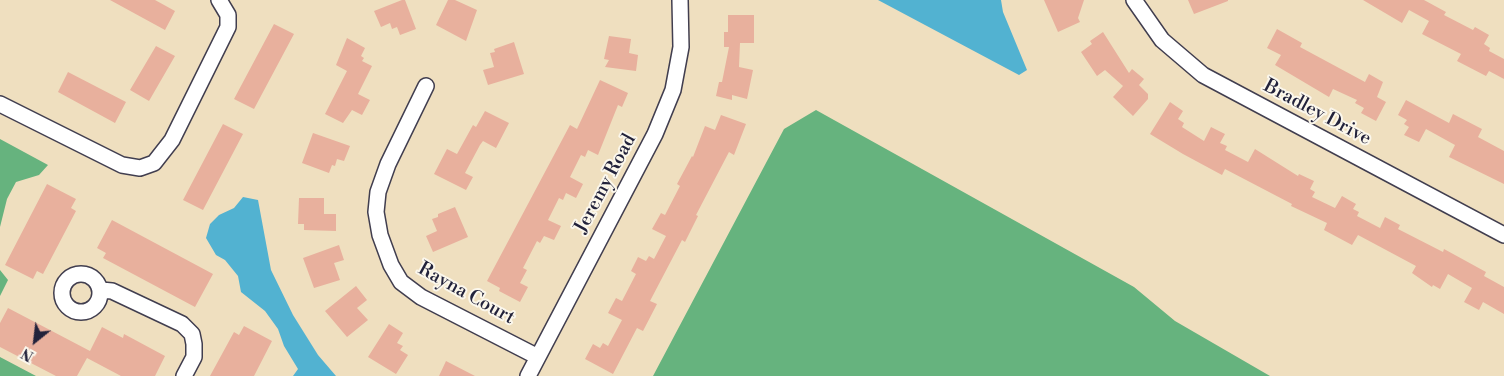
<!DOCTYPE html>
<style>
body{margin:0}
#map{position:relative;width:1504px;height:376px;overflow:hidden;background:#efdfbf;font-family:"Libre Bodoni",serif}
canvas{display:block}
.north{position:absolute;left:10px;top:316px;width:50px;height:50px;-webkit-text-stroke:4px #fbf7ec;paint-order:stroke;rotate:209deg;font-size:14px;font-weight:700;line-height:20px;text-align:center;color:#22223b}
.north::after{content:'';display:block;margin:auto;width:18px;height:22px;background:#22223b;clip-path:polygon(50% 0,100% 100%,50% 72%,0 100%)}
</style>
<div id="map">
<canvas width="1504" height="376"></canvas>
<div class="north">N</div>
</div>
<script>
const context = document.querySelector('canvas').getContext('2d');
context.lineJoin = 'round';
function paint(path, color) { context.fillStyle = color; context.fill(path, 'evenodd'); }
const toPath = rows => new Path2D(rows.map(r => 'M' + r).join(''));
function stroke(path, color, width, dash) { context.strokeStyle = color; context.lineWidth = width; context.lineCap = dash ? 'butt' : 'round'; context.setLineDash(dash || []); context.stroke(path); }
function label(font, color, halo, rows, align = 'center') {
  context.font = font + ' "Libre Bodoni",serif'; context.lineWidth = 4; context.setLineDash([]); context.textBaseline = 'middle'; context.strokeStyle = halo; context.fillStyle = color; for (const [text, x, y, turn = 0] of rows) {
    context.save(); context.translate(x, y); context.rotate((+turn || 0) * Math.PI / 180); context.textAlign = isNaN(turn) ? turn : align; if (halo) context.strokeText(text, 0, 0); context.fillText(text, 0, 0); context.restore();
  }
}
const forest = toPath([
 [816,110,1134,287,1175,321,1270,376,653,376,784,129],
 [0,139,48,165,39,175,16,182,7,199,0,227],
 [0,270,8,280,0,296],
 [0,357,36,376,0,376]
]);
const water = toPath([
 [878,0,1001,0,1003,12,1027,70,1019,75],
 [243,197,258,200,271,270,293,315,318,355,336,376,293,376,298,369,284,346,278,329,265,311,241,292,238,276,225,260,216,255,206,238,210,224,219,215,234,208]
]);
const building = toPath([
 [110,0,155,0,175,11,165,30],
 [402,0,405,0,416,29,400,35,397,27,392,29,390,23,381,27,374,11],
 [448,0,455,0,477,10,466,41,436,25],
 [1044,0,1084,0,1078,18,1080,22,1058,32],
 [1188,0,1228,0,1228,1,1194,14],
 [1363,0,1424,0,1446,12,1444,15,1473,30,1475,27,1489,35,1484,44,1490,48,1489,51,1504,59,1504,79,1489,71,1486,76,1457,61,1461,54,1422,34,1429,21,1409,10,1402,23],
 [728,15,754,15,754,43,740,43,739,67,753,70,747,99,732,95,732,100,716,96,719,82,722,82,729,47,724,47,724,32,728,32],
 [274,24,294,34,254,109,234,99],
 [1277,29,1302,43,1300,47,1365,82,1369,74,1383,82,1377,97,1386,102,1376,121,1361,113,1364,108,1355,103,1357,100,1333,89,1329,97,1275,65,1281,55,1267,48],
 [1103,32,1129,73,1132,69,1144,79,1139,85,1148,94,1148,99,1133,116,1113,97,1123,86,1105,70,1097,76,1081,52,1092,44,1090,41],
 [609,36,631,39,629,53,638,55,636,71,605,67,609,60,604,59],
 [347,38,365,48,361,56,364,58,362,61,372,66,358,94,370,100,362,115,352,110,343,123,325,114,347,71,336,65],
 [514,42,524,74,488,85,483,70,494,67,490,53,495,52,494,49],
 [156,46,175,56,149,101,130,90],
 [68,72,126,102,115,123,58,92],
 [600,80,628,93,622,107,618,105,598,155,588,150,585,157,581,155,570,177,583,184,576,198,566,193,563,200,559,198,548,220,561,226,554,240,544,236,540,243,537,241,523,268,527,270,520,283,528,287,520,302,499,291,500,288,487,281,570,125,577,129],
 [1406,100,1449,123,1453,114,1482,129,1478,137,1504,151,1504,184,1449,157,1455,145,1426,129,1419,142,1404,135,1409,127,1404,124,1407,120,1398,115],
 [1170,102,1183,111,1178,119,1184,123,1182,127,1204,141,1211,127,1225,134,1220,143,1227,146,1225,150,1248,162,1255,149,1298,176,1299,174,1314,181,1310,189,1315,192,1312,197,1335,208,1342,196,1356,204,1353,209,1359,212,1357,216,1380,228,1385,217,1400,225,1398,229,1443,252,1444,249,1486,272,1484,276,1504,287,1504,314,1483,302,1479,310,1464,302,1472,288,1448,274,1440,289,1433,285,1432,287,1412,273,1416,266,1358,235,1352,245,1324,230,1327,223,1291,206,1292,204,1225,169,1222,175,1183,154,1150,134],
 [485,111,509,123,496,148,483,141,480,145,465,173,473,177,466,190,434,174,447,149,457,154,473,125,476,127],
 [721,115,746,124,734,155,729,152,696,215,698,216,685,242,682,240,650,301,657,304,643,331,637,328,613,374,585,359,593,344,600,348,603,343,608,346,622,320,608,313,616,298,622,301,636,274,631,271,638,257,646,261,649,256,654,259,666,236,652,229,661,213,665,215,680,186,677,184,692,156,693,157,705,126,715,130],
 [223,124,243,134,203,210,183,200],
 [313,133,350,146,344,161,337,159,335,166,332,165,329,173,302,163],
 [47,184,76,199,71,208,76,211,43,274,37,271,33,279,5,265],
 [299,198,324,198,324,214,336,214,336,231,304,230,304,224,298,224],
 [455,207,468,237,433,252,426,236,437,231,432,219,438,217,438,214],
 [112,220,213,274,195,307,103,258,106,253,97,248],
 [339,245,344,260,334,263,340,280,314,288,303,258],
 [356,286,367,300,357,308,368,320,347,337,325,311],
 [8,308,90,351,102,327,123,338,124,334,165,356,155,376,121,376,87,358,77,376,56,376,0,347,0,323],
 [389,324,403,333,397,343,403,346,400,350,408,355,396,374,368,357],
 [244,326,272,341,254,376,210,376,234,332,239,335],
 [446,361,475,376,439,376]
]);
const minor = toPath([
 [1134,0,1162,40,1203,75,1504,235],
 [426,86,388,164,378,192,376,212,380,235,391,265,401,282,421,297,538,357],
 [0,104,122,165,140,168,154,163,172,140,228,27,228,15,219,0],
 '62 293a19 19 0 1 1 38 0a19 19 0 1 1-38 0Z',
 [101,290,112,291,182,324,192,334,194,344,194,357,184,376],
 [528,376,655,134,673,90,681,47,680,0]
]);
const streetNames = [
 ["Bradley Drive",1317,113,28],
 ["Jeremy Road",606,184,-62],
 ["Rayna Court",466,294,29]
];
paint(forest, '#66b37e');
paint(water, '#52b2d1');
paint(building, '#e8b09d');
stroke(minor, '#413e4f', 18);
stroke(minor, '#fff', 15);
label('19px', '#22223b', '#fbf7ec', streetNames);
</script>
